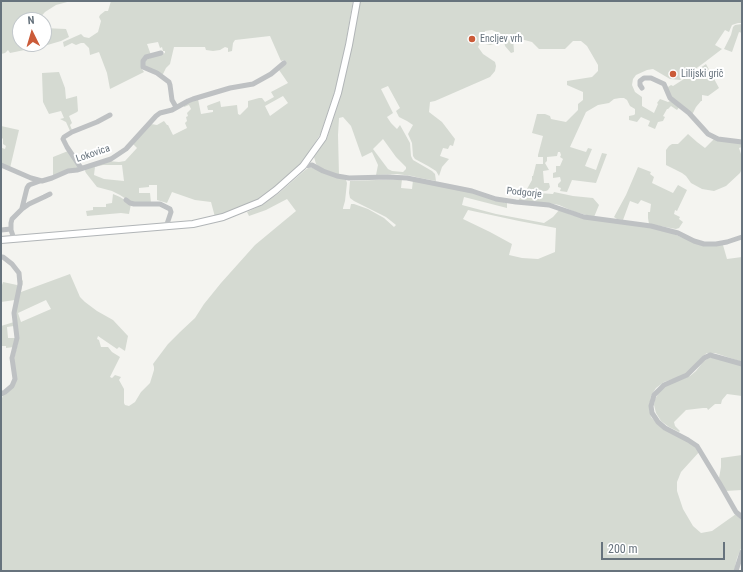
<!DOCTYPE html>
<meta charset="utf-8">
<style>
body{margin:0}
#map{position:relative;width:743px;height:572px;overflow:hidden;background:#f4f4f0;font-family:"Roboto Condensed",sans-serif}
canvas{display:block}
.frame{position:absolute;inset:0;border:2px solid #67737d;pointer-events:none}
.north{position:absolute;left:12px;top:12px;width:40px;height:40px;box-sizing:border-box;background:#fff;border:1px solid #c2c7cb;border-radius:50%;rotate:355deg;font-size:11px;font-weight:700;line-height:16px;text-align:center;color:#67737d}
.north::after{content:'';display:block;margin:auto;width:14px;height:18px;background:#cb5b39;clip-path:polygon(50% 0,100% 100%,50% 72%,0 100%)}
.scale{position:absolute;left:601px;top:542px;width:124px;height:18px;box-sizing:border-box;border:2px solid #67737d;border-top:0;padding-left:5px;font-size:12px;line-height:14px;white-space:nowrap;color:#67737d;-webkit-text-stroke:3px #fff;paint-order:stroke}
</style>
<div id="map">
<canvas width="743" height="572"></canvas>
<div class="frame"></div>
<div class="north">N</div>
<div class="scale">200 m</div>
</div>
<script>
const context = document.querySelector('canvas').getContext('2d');
context.lineJoin = 'round';
function paint(path, color) { context.fillStyle = color; context.fill(path, 'evenodd'); }
const toPath = rows => new Path2D(rows.map(r => 'M' + r).join(''));
function stroke(path, color, width, dash) { context.strokeStyle = color; context.lineWidth = width; context.lineCap = dash ? 'butt' : 'round'; context.setLineDash(dash || []); context.stroke(path); }
function label(font, color, halo, rows, align = 'center') {
  context.font = font + ' "Roboto Condensed",sans-serif'; context.lineWidth = 4; context.setLineDash([]); context.textBaseline = 'middle'; context.strokeStyle = halo; context.fillStyle = color; for (const [text, x, y, turn = 0] of rows) {
    context.save(); context.translate(x, y); context.rotate((+turn || 0) * Math.PI / 180); context.textAlign = isNaN(turn) ? turn : align; if (halo) context.strokeText(text, 0, 0); context.fillText(text, 0, 0); context.restore();
  }
}
const green = toPath([
 [1,1,71,1,56,5,45,12,38,20,20,20,20,44,44,44,44,28,66,29,69,37,61,41,44,46,10,53,8,50,5,53,1,54],
 [111,1,353,1,345,47,335,91,321,133,303,162,286,177,278,187,257,201,215,217,211,202,195,200,172,192,167,203,157,200,157,185,149,185,149,187,139,188,139,193,150,193,151,203,132,203,120,195,112,191,97,187,86,173,85,171,86,168,108,161,119,162,125,161,137,148,133,144,151,124,157,125,164,121,167,125,168,125,173,135,187,128,185,123,187,121,186,117,188,116,187,113,191,109,189,105,184,107,183,105,198,99,201,114,213,112,213,110,208,110,207,106,209,105,220,101,221,107,237,105,238,114,240,115,248,107,248,101,259,98,262,98,265,102,274,97,271,92,288,83,279,70,286,63,284,60,281,61,270,36,235,40,233,43,232,51,228,52,228,48,225,47,220,50,213,51,206,50,205,47,174,47,170,64,166,68,163,74,161,75,145,67,144,62,147,59,165,53,165,51,163,51,162,47,160,48,158,42,147,44,151,55,144,57,142,69,144,72,110,89,107,73,99,52,90,55,89,48,84,43,81,43,76,45,72,43,64,47,63,42,81,34,84,37,89,38,98,32,101,21,99,17,100,15,105,11,108,11],
 [283,96,288,103,270,116,265,106],
 [103,165,122,165,124,181,104,179,94,175,95,167],
 [359,1,742,1,742,23,738,23,732,25,729,32,725,30,715,45,722,49,705,62,680,80,670,79,653,69,647,70,636,75,633,79,632,85,635,92,642,97,642,106,654,113,658,104,657,103,660,99,668,102,670,101,680,106,677,110,671,106,668,109,667,109,663,116,665,117,663,121,658,122,655,129,648,126,650,121,641,117,637,122,629,120,629,116,634,115,635,114,635,109,630,106,627,100,624,98,620,98,614,99,609,103,598,105,586,112,570,147,586,152,588,148,592,149,585,166,596,170,602,153,607,154,596,183,572,180,567,192,560,191,561,188,558,187,558,184,561,181,560,177,553,178,553,173,556,172,556,166,560,166,563,159,560,157,561,155,560,152,558,152,557,156,547,157,547,161,545,163,549,170,543,171,544,183,549,183,550,187,548,190,546,191,528,192,527,189,532,180,532,176,533,176,536,164,543,164,543,157,538,157,538,155,543,136,532,133,537,114,545,114,550,116,551,119,566,122,578,110,578,104,583,100,583,92,567,85,567,81,592,77,598,71,598,65,587,46,581,41,573,41,565,49,539,49,532,42,513,37,514,52,511,53,505,46,503,35,492,30,485,31,484,35,494,40,495,42,494,44,490,45,480,43,478,47,483,54,495,62,496,66,495,71,490,77,435,101,430,102,429,112,442,122,455,139,453,146,450,145,448,149,443,148,440,156,449,159,442,167,439,176,436,171,428,166,415,159,413,156,412,143,408,134,413,125,407,121,399,117,396,111,400,108,388,86,381,89,393,113,387,117,391,123,397,129,400,125,410,143,411,156,413,160,432,171,435,174,436,181,420,178,412,176,397,174,377,175,376,175,378,165,372,152,362,157,351,126,343,117,339,118,338,135,339,175,325,170,318,166,316,164,314,157,327,138,345,78],
 [383,139,396,157,406,167,406,169,403,172,392,171,388,169,373,149],
 [742,24,742,33,739,32,732,52,724,49,731,35,733,27,735,25],
 [706,64,719,88,708,96,702,95,702,101,701,101,696,107,692,115,673,100,667,89,668,87,671,85,673,86,684,79],
 [59,72,65,88,66,99,77,96,78,111,77,112,69,116,72,123,70,125,72,130,70,131,66,122,60,119,64,118,61,111,49,114,43,102,42,73],
 [1,126,19,130,10,168,1,164,1,150,2,148,5,149,6,146,3,144,3,139,1,137],
 [688,134,697,142,705,148,714,139,742,143,742,147,739,148,742,157,742,169,740,173,726,186,714,191,702,189,691,183,686,176,682,173,666,165,666,150,669,146,672,144,678,144],
 [68,151,78,165,77,168,53,176,53,157],
 [638,167,651,172,650,174,654,177,652,183,673,193,678,185,687,190,677,211,675,210,674,214,680,217,679,219,683,222,679,228,676,229,649,224,648,218,648,212,650,212,651,204,641,200,638,204,630,201,623,220,617,219,614,217,626,195],
 [308,168,313,168,346,180,347,183,345,201,343,208,343,209,350,209,351,204,354,204,368,209,384,218,394,227,396,225,386,217,354,201,350,198,349,193,350,181,402,179,401,188,412,189,413,180,470,192,507,203,507,208,464,197,462,205,496,214,544,223,553,217,560,209,571,215,664,230,696,243,723,245,727,259,742,257,742,362,715,353,707,353,702,357,688,372,679,377,664,382,656,388,651,396,649,407,651,417,657,424,690,443,700,451,681,472,677,482,677,491,683,509,693,526,701,533,712,531,736,514,742,520,742,546,737,558,734,571,1,571,1,398,3,397,1,394,14,385,14,359,18,342,15,315,21,279,23,281,21,292,70,274,80,297,85,302,97,311,113,320,128,336,125,351,119,347,117,349,98,336,97,339,99,340,101,347,108,347,112,352,120,357,110,377,112,378,115,375,121,377,119,380,124,389,124,403,125,405,129,406,135,402,141,392,150,383,154,370,154,367,153,364,168,344,180,332,195,318,204,304,221,283,255,245,296,211,287,199,266,210,249,216,247,212,258,207,279,193,304,171],
 [468,210,519,221,556,228,555,252,538,259,522,258,509,255,512,244,490,232,463,219],
 [46,300,51,309,21,322,18,313],
 [554,192,573,196,593,198,599,205,594,217,575,212,559,205,554,204,519,201,519,199,525,195,537,193,553,194],
 [113,194,120,197,131,204,129,214,121,213,87,216,86,211,93,210,93,207,106,207,106,204,112,203],
 [3,282,17,285,18,291,15,300,1,302,1,288],
 [14,322,14,326,7,327,8,338,16,338,14,347,6,348,6,346,1,346,1,326],
 [712,357,742,366,742,396,727,394,722,400,721,404,715,404,708,410,707,408,703,408,686,410,674,422,675,426,680,431,679,432,669,427,661,421,656,413,654,405,655,399,660,391,666,385,690,376,696,371,703,362,708,358],
 [742,455,742,490,725,491,719,478,721,467,721,458]
]);
const minor = toPath([
 [161,53,146,57,143,61,143,67,157,73,169,82,170,85,172,100,176,107],
 [642,88,640,85,640,81,644,78,651,78,664,84,670,98,689,113,708,134,718,139,742,142],
 [1,165,31,178,42,181,52,178,68,171,77,170,111,159,126,149,156,116,160,113,172,110,188,101,193,99,230,88,253,84,271,74,284,63],
 [303,166,312,165,323,171,337,176,349,178,388,177,407,178,472,191,496,199,516,202,549,205,584,217,651,226,678,233,694,241,704,244,716,244,727,242,742,237],
 [81,168,67,147,63,139,64,137,72,132,97,122,110,115],
 [126,200,130,203,134,204,160,204,170,209,171,212,166,227],
 [22,208,27,188,29,185,40,181],
 [1,230,11,229],
 [14,239,11,230,11,223,12,219,22,209,29,204,44,197,50,194],
 [1,257,3,257,12,264,19,273,20,284,14,313,17,338,12,358,15,379,12,386,5,392,1,394],
 [742,364,710,355,704,358,687,375,664,385,654,395,651,406,652,413,658,422,665,428,688,440,697,446,720,484,736,512,742,517],
 [736,571,742,552]
]);
const major = toPath([
 [1,240,193,224,223,217,260,202,276,190,303,166,323,138,338,93,349,45,357,1]
]);
const markers = [
 [472,39,4,"#cb5b39"],
 [673,74,4,"#cb5b39"]
];
const poiNames = [
 ["Encljev vrh",480,39],
 ["Lilijski grič",681,74]
];
const streetNames = [
 ["Lokovica",93,154,-19],
 ["Podgorje",524,193,6]
];
paint(green, '#d5dad2');
stroke(major, '#b1b5b7', 8);
stroke(minor, '#bec1c3', 5);
stroke(major, '#fff', 6);
for (const [x, y, r, color] of markers) { const dot = new Path2D(); dot.arc(x, y, r, 0, 2 * Math.PI); context.fillStyle = color; context.fill(dot); stroke(dot, '#fff', 1.5); }
label('10px', '#67737d', '#fff', poiNames, 'left');
label('10px', '#67737d', '#fff', streetNames);
</script>
